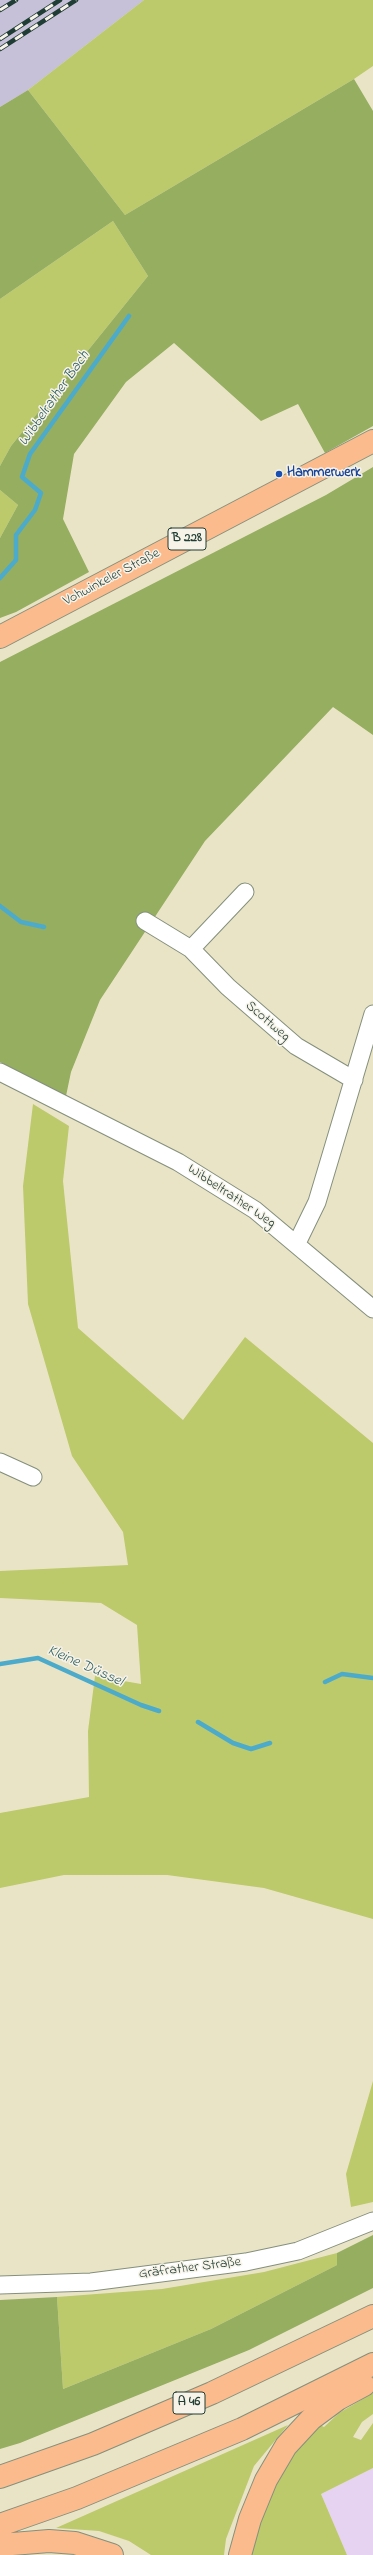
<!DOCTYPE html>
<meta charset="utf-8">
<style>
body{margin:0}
canvas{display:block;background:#eae4c6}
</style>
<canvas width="373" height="2555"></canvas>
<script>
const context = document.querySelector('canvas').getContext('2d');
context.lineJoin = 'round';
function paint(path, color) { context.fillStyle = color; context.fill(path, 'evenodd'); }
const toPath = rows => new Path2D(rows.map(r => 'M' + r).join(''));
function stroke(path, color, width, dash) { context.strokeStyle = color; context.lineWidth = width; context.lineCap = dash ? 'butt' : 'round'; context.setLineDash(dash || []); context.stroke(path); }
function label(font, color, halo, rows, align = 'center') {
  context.font = font + ' "Indie Flower",sans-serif'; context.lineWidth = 3; context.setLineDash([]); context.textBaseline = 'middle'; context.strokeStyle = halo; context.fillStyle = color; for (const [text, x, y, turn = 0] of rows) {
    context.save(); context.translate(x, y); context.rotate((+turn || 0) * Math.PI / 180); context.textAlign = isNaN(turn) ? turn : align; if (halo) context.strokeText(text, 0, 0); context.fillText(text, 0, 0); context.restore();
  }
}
const built = toPath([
 [373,2468,373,2555,347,2555,321,2494]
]);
const industrial = toPath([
 [0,0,144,0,28,90,0,107]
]);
const green = toPath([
 [144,0,373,0,373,66,354,79,125,215,28,90],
 [113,221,148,276,11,446,0,466,0,299],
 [0,490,18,505,0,538],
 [33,1104,69,1126,63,1181,78,1328,183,1420,245,1337,373,1443,373,1919,264,1888,167,1875,64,1875,0,1888,0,1813,89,1797,88,1731,95,1676,141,1684,137,1625,101,1603,0,1598,0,1571,128,1565,123,1532,72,1456,28,1304,23,1186],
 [373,2081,373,2202,351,2207,346,2174],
 [337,2253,337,2265,211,2329,63,2389,57,2297,162,2289,264,2272],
 [373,2393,373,2414,362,2422,353,2437,361,2440,373,2423,373,2468,321,2494,347,2555,251,2555,259,2520,286,2458,318,2424,324,2427,339,2413],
 [288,2425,254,2466,226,2539,224,2555,151,2555,129,2541,99,2531,56,2528]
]);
const forest = toPath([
 [354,79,373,111,373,426,325,453,298,404,261,421,174,343,126,382,74,454,63,519,89,572,16,612,0,618,0,538,18,505,0,490,0,466,11,446,148,276,113,221,0,299,0,107,28,90,125,215],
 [373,467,373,735,333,707,205,841,100,1000,71,1072,66,1096,0,1062,0,662,326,495],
 [373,2235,373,2288,249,2350,20,2443,0,2449,0,2300,57,2297,63,2389,211,2329,337,2265,337,2253]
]);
const stream = toPath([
 [0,578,16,560,16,535,35,510,41,493,22,477,30,454,129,316],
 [0,906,21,922,44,927],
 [0,1664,38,1658,141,1705,159,1711],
 [325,1682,342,1674,373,1678],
 [198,1722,233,1743,251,1749,270,1743]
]);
const minor = toPath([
 [145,921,191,949,228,987,296,1046,354,1080],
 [191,949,245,892],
 [0,1072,178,1162,255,1210,373,1309],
 [297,1243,317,1202,373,1014],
 [0,1462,33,1477],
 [0,2285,91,2282,246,2262,298,2251,373,2221]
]);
const primary = toPath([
 [0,637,373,441]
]);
const motorway = toPath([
 [0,2477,93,2444,212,2393,373,2316],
 [0,2525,77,2498,242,2429,373,2364],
 [0,2545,49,2541,75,2543,112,2555],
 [240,2555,250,2519,266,2480,286,2446,311,2419,338,2399,364,2385]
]);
const rail = toPath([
 [0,10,16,0],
 [0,39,60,0],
 [0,49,76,0]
]);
const markers = [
 [279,474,4,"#1a4fb4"]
];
const shields = [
 [187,539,38],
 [189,2403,32]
];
const shieldNames = [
 ["B 228",187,539],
 ["A 46",189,2403]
];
const transitNames = [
 ["Hammerwerk",287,474]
];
const streetNames = [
 ["Vohwinkeler Straße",112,578,-28],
 ["Scottweg",267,1022,41],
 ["Wibbeltrather Weg",231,1197,34],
 ["Gräfrather Straße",190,2269,-7]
];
const waterNames = [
 ["Wibbelrather Bach",55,399,-55],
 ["Kleine Düssel",85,1667,24]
];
paint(built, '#e5d3f1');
paint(industrial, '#c7c0d9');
paint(green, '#bcca6c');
paint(forest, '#95ae60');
stroke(stream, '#4cabcb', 4.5);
stroke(minor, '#84907d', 19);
stroke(primary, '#84907d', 24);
stroke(motorway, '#84907d', 24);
stroke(minor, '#fff', 17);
stroke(primary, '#fbbb8d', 22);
stroke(motorway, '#fbbb8d', 22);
stroke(rail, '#1f3d34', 4.5);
stroke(rail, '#f7f3e8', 3, [9]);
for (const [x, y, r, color] of markers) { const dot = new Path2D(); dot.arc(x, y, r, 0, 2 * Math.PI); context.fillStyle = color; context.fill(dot); stroke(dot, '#f7f3e8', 1.5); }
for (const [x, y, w] of shields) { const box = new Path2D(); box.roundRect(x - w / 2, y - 11, w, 22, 3); context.fillStyle = '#f7f3e8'; context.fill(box); stroke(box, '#1f3d34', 1); }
label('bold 13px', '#1f3d34', null, shieldNames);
label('bold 14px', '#164399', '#f7f3e8', transitNames, 'left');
label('14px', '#1f3d34', '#f7f3e8', streetNames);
label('italic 15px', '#2c5e61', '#f7f3e8', waterNames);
</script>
